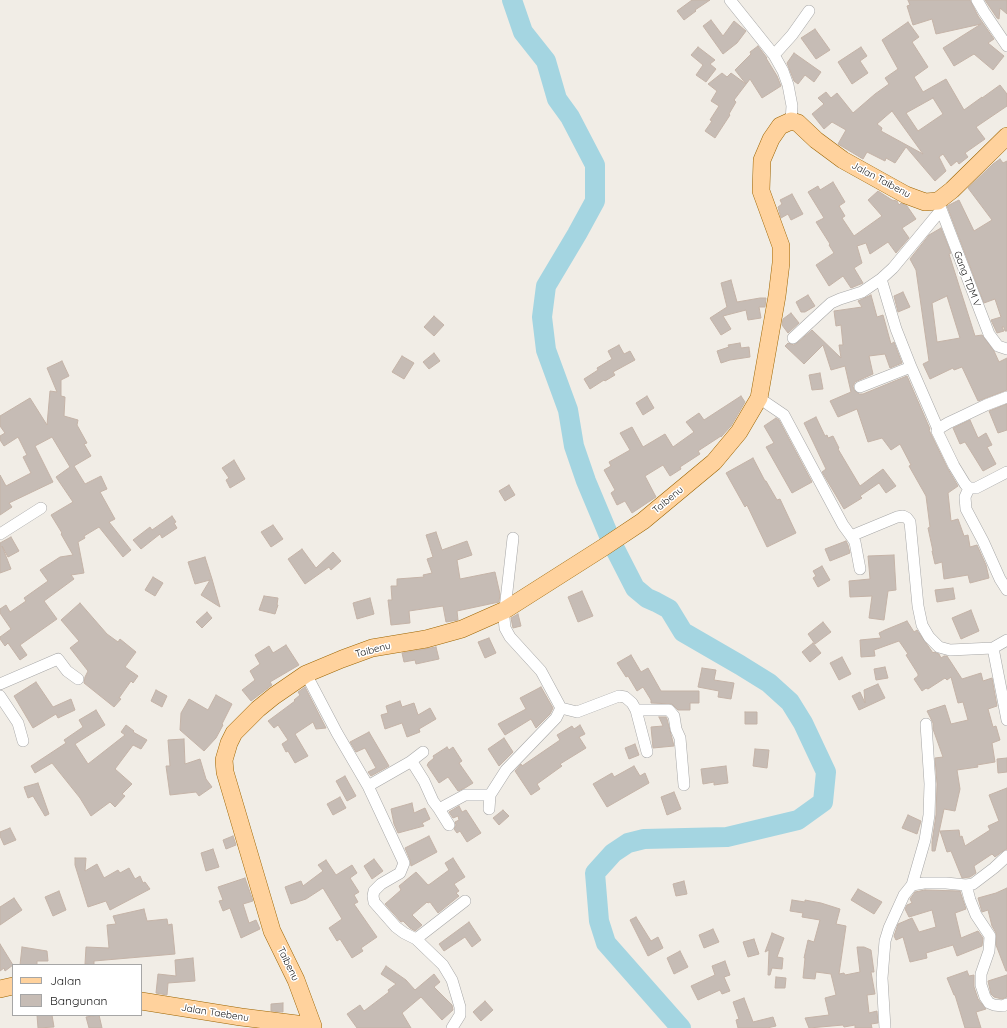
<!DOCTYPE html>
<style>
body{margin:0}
#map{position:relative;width:1007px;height:1028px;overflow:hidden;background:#f1ede6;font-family:Quicksand,sans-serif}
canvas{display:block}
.legend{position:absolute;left:12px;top:964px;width:130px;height:52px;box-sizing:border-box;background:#fff;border:1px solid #a6a6a6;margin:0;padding:5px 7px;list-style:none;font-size:12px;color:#202020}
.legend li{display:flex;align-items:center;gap:8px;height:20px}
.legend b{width:20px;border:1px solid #a6a6a6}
</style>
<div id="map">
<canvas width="1007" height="1028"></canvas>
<ul class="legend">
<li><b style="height:5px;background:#ffd29d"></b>Jalan</li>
<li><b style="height:11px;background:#c6bcb5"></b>Bangunan</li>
</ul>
</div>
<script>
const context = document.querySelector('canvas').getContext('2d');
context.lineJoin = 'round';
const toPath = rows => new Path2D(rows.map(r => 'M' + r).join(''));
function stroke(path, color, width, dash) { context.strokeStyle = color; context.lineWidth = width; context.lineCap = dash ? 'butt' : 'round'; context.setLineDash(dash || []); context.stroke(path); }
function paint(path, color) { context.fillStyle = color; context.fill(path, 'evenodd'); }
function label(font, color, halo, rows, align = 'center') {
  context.font = font + ' Quicksand,sans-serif'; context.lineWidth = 3; context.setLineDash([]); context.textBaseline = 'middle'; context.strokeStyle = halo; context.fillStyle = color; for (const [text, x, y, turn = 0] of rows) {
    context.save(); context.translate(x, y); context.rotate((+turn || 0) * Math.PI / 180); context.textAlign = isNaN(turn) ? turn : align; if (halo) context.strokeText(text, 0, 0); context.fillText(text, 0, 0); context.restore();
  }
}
const river = toPath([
 [512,0,523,32,546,61,557,99,570,117,595,165,595,201,577,234,546,286,542,317,546,350,568,410,574,446,586,481,612,543,635,588,647,598,656,602,669,609,683,632,740,665,769,683,790,702,803,723,826,772,823,802,798,820,727,837,644,839,628,843,613,853,595,873,599,921,606,943,681,1028]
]);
const building = toPath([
 [692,0,710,0,695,10,696,11,684,20,677,11,692,0],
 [908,0,970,0,978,16,994,39,988,43,1004,56,993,70,974,54,954,66,943,48,981,24,936,34,932,19,913,25,907,6,910,5,908,0],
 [985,0,1007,0,1007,14,1000,8,999,19,997,18,985,0],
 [711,20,723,36,734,21,746,31,737,43,723,54,703,26,711,20],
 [908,22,919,37,912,42,928,67,914,77,923,92,946,79,964,110,982,97,982,98,1000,85,1007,94,1007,106,976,127,985,139,965,153,968,157,959,164,957,161,951,166,943,154,939,157,946,171,935,181,906,147,895,163,886,158,885,161,867,152,863,159,838,144,846,130,832,122,824,129,812,114,824,104,818,98,826,92,831,98,837,93,853,113,875,94,889,84,885,78,898,69,882,40,908,22],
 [933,98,943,114,918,131,906,113,933,98],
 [892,111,923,154,881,131,882,128,877,124,892,111],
 [815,29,830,50,816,59,801,38,815,29],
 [758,46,767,58,766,58,777,76,781,86,762,98,750,79,734,100,736,102,729,114,730,115,715,138,705,131,712,121,710,120,719,106,711,101,717,91,708,84,722,73,727,77,731,73,746,84,735,70,751,54,750,52,758,46],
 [698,47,715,60,710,64,716,69,706,82,696,75,703,65,691,55,698,47],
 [861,47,867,56,860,61,868,73,852,84,838,62,861,47],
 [794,53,821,72,814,82,805,75,798,84,794,81,787,63,794,53],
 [1000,159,1003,163,1007,161,1007,331,1005,331,1004,327,1002,327,1004,331,997,333,991,320,1001,317,995,299,984,303,947,206,959,200,974,231,992,220,968,188,993,164,1000,159],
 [833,182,845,202,839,206,845,216,842,218,854,236,882,216,868,200,878,191,892,200,897,201,899,205,901,203,907,206,916,219,902,228,909,238,896,253,888,242,870,254,866,243,857,246,862,263,854,268,863,283,851,288,843,276,829,286,816,265,834,253,829,245,830,244,816,222,824,218,808,192,818,186,820,190,833,182],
 [792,194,803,214,791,220,788,214,781,218,778,207,782,204,780,200,792,194],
 [941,228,951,253,949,254,975,336,982,335,994,351,999,362,1007,358,1007,390,978,401,962,367,954,370,953,368,930,379,923,364,929,361,916,270,910,259,929,235,941,228],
 [947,296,960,338,937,342,932,303,947,296],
 [731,280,737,302,760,298,766,298,765,307,759,307,761,318,748,320,746,310,723,316,731,329,721,335,710,318,727,307,721,283,731,280],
 [903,292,910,307,898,312,894,296,903,292],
 [808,295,815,306,805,312,801,312,796,302,808,295],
 [871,295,877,317,883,315,891,344,894,342,902,363,890,368,885,354,869,356,873,374,855,382,853,386,854,390,859,394,863,394,907,376,930,429,929,430,931,434,948,469,958,486,948,493,951,521,958,519,964,536,968,535,970,547,977,545,986,565,989,578,970,583,968,575,944,579,942,562,935,564,932,551,933,551,928,528,930,527,926,496,909,466,911,465,900,444,891,450,882,438,868,442,857,409,838,417,830,401,851,392,845,366,831,370,823,345,804,364,785,346,788,343,794,345,797,343,812,330,841,358,839,345,843,345,841,325,836,326,834,311,862,307,858,301,871,295],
 [791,313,799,323,788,333,782,325,783,319,791,313],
 [434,316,444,325,434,336,424,327,434,316],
 [740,343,741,348,749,347,750,357,730,360,721,363,717,351,729,347,728,345,740,343],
 [619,345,624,354,630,351,635,360,613,372,615,375,605,381,604,380,590,389,584,379,598,370,597,368,612,359,608,351,619,345],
 [434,353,440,361,429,369,423,362,434,353],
 [402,356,414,363,404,379,392,372,402,356],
 [62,361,69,376,61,380,61,396,65,397,64,416,78,420,77,425,87,443,84,444,91,456,74,466,85,484,101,476,107,489,100,492,115,519,109,522,131,550,123,557,99,527,84,536,85,538,78,542,84,573,71,575,74,579,44,601,57,619,20,645,27,655,20,660,8,643,5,646,0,639,0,637,11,629,0,613,0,609,6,605,10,612,26,601,24,598,48,581,40,570,60,557,73,555,61,534,62,533,51,515,73,502,56,477,70,467,52,437,35,446,53,482,9,503,12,507,0,515,0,475,6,486,31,473,23,457,27,455,18,437,4,446,0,440,0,436,5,433,0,426,0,416,30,398,47,425,50,391,57,392,47,368,62,361],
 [820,373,823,389,812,390,809,375,820,373],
 [647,396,654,408,643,415,636,403,647,396],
 [741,396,745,402,731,426,721,437,721,436,698,451,700,454,680,467,681,469,670,476,663,465,645,476,656,497,632,513,625,501,617,505,611,493,615,490,604,470,611,466,609,462,630,450,620,433,632,427,643,447,665,434,673,447,694,432,686,422,699,413,704,420,741,396],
 [1007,404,1007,430,998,433,989,411,1007,404],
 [816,417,825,436,827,435,828,438,833,436,839,448,838,449,860,486,883,469,896,486,886,493,879,483,860,496,862,498,844,509,822,472,826,469,804,423,816,417],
 [776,418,779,420,812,482,792,493,766,447,774,443,764,426,776,418],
 [970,420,978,438,986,433,992,445,987,447,996,464,983,471,965,442,960,444,953,428,970,420],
 [753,458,765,481,766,481,777,500,780,499,796,533,767,547,747,505,745,507,726,473,753,458],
 [234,460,245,479,230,488,226,480,229,478,222,468,234,460],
 [509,485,515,495,505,501,499,491,509,485],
 [172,516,176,522,174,523,177,528,162,538,160,534,141,549,133,540,150,527,152,530,172,516],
 [273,525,283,539,271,547,261,532,273,525],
 [436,532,442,550,467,541,472,555,457,560,460,579,495,572,500,594,499,602,457,611,458,620,446,622,443,606,409,611,410,623,391,625,388,600,392,600,391,586,397,586,397,579,424,577,423,575,432,573,427,559,433,557,426,535,436,532],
 [11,537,19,551,8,557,2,546,11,569,0,573,0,543,11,537],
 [846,541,848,545,850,553,830,561,825,549,846,541],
 [302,549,316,568,333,552,341,561,331,570,329,567,305,584,288,559,302,549],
 [894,555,896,590,888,591,884,620,869,618,872,596,850,597,849,581,870,579,868,556,894,555],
 [205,557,212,579,220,607,201,595,210,580,195,584,188,562,205,557],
 [822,566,830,580,818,587,813,578,816,576,813,571,822,566],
 [153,577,163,583,155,596,145,590,153,577],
 [953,588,955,599,937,602,935,590,953,588],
 [582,591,593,616,578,622,568,597,582,591],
 [264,596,278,598,277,605,278,605,275,614,259,610,264,596],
 [370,598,374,614,357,619,353,603,370,598],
 [80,603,107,634,118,642,120,639,136,652,125,667,138,676,133,683,131,681,119,698,121,699,114,707,84,683,85,677,88,671,70,648,79,641,61,620,80,603],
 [971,610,979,631,961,639,952,618,971,610],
 [207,612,212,618,202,628,196,622,207,612],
 [518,614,521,626,513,628,511,618,518,614],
 [907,621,914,632,917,630,933,653,934,652,939,654,941,658,944,656,947,656,962,679,981,673,983,681,992,678,997,706,988,709,993,727,996,726,1000,740,992,743,995,762,977,765,978,767,957,770,960,789,955,811,944,809,935,851,932,851,932,842,936,815,937,784,935,758,943,757,933,729,933,723,927,711,945,705,951,724,968,720,963,702,958,703,951,677,947,680,945,678,928,689,926,688,922,691,914,679,918,676,918,674,906,655,908,654,899,641,874,650,875,656,861,657,860,640,881,638,879,633,885,630,907,621],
 [823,622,831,632,815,644,808,634,823,622],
 [489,638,496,653,485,658,478,642,489,638],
 [813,643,821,653,810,662,802,652,813,643],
 [286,645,299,665,270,682,272,685,251,701,242,690,255,680,250,671,260,664,255,655,269,646,273,653,286,645],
 [436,647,439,659,416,664,415,660,404,662,402,653,436,647],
 [631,655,641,672,648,668,661,691,699,691,699,703,690,703,690,710,678,710,672,704,651,703,651,700,643,687,637,691,628,676,626,677,617,663,631,655],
 [842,657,851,674,839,680,830,663,842,657],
 [885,667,888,678,876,680,874,669,885,667],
 [702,668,716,670,714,680,734,683,731,699,718,697,719,691,698,687,702,668],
 [36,682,53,707,71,699,75,710,58,718,56,714,33,728,14,696,36,682],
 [878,684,885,698,859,710,852,696,860,692,865,703,864,690,878,684],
 [305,687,326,728,316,729,313,722,295,734,308,756,295,763,288,751,286,752,282,744,288,740,278,725,274,728,268,721,295,701,294,700,300,695,298,692,305,687],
 [541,687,553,708,550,714,536,728,531,719,505,735,498,724,526,709,520,698,541,687],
 [156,690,167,696,162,707,151,701,156,690],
 [216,695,232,704,222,724,223,725,216,738,204,751,180,730,181,713,189,699,208,710,216,695],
 [400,701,402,707,414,703,418,715,430,708,436,719,419,729,420,732,407,737,402,723,385,729,381,715,388,713,386,706,400,701],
 [96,710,105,725,75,744,88,764,125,735,121,732,126,725,134,731,133,732,147,740,141,749,133,745,115,769,132,784,122,794,125,796,115,807,110,802,91,816,80,798,52,763,35,773,31,766,66,743,64,740,83,727,79,720,96,710],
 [745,712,757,712,757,724,745,724,745,712],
 [659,717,666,717,667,719,674,746,653,748,651,727,663,726,659,717],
 [580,725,585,734,579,737,586,748,560,764,562,766,537,784,540,789,531,795,515,771,521,764,522,766,560,740,557,735,572,726,574,729,580,725],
 [369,732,389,766,371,776,368,772,376,768,365,748,356,752,350,742,369,732],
 [504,738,513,752,499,766,488,749,504,738],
 [184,739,185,764,200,759,206,779,212,787,199,796,196,792,170,795,166,766,170,766,168,740,184,739],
 [635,744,639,755,629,759,625,748,635,744],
 [447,747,449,750,453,747,462,761,459,763,473,783,465,788,458,791,448,777,439,783,427,765,428,764,428,763,434,758,433,756,447,747],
 [755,749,769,750,767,768,753,766,755,749],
 [1007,758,1007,772,998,773,997,759,1007,758],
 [634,766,640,776,645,773,649,783,607,807,593,784,612,773,614,777,634,766],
 [726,766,728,783,714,785,714,782,703,784,701,769,726,766],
 [345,776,356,796,347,801,336,781,345,776],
 [38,783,49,814,45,816,33,796,28,798,24,787,38,783],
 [1007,788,1007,849,1003,851,995,857,992,854,974,866,976,873,970,877,962,878,951,851,947,852,940,831,959,830,960,837,962,836,965,846,990,830,988,826,999,821,989,795,1007,788],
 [674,792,681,809,667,815,661,797,674,792],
 [340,797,346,808,333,815,327,804,340,797],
 [412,803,414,813,425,808,430,819,422,823,424,826,398,833,394,824,391,809,412,803],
 [459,806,462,812,466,810,481,833,467,842,460,831,457,833,454,829,456,825,455,822,459,820,458,816,453,818,449,812,459,806],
 [503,810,509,816,499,825,493,818,503,810],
 [908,815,921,821,917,834,902,828,908,815],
 [10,828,16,840,4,845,0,836,0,832,10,828],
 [233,836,236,845,226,849,223,840,233,836],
 [429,836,437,852,411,866,410,860,405,848,429,836],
 [213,849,219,867,206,871,201,853,213,849],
 [75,858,86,858,85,871,97,864,104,878,118,870,120,873,129,868,135,879,140,876,143,883,145,882,150,889,110,910,106,901,88,907,75,865,75,858],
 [453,858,465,877,454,884,459,891,456,893,459,896,438,913,430,902,428,903,427,902,412,915,422,925,415,931,410,928,403,921,401,922,385,904,401,890,399,886,416,872,428,885,430,884,449,870,445,863,453,858],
 [374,859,383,871,372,879,364,866,374,859],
 [326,860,336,875,352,865,357,873,350,878,359,892,354,895,358,902,354,904,377,937,361,948,363,951,352,958,340,939,337,941,329,928,342,919,323,888,306,899,291,904,285,887,301,881,303,886,323,871,318,865,326,860],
 [245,878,253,901,243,904,249,923,256,920,260,929,241,938,230,908,223,911,219,901,223,900,218,887,245,878],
 [684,881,687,894,676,896,673,884,684,881],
 [1007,888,1007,971,1006,971,996,945,996,933,992,926,988,910,982,912,978,898,996,893,1007,888],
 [858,889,882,902,874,914,851,900,858,889],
 [925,890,960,891,966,909,955,913,961,938,978,931,983,938,982,946,957,956,953,945,926,953,927,958,910,962,903,937,896,940,894,936,898,924,912,918,919,932,936,927,932,910,909,917,905,909,907,905,912,903,910,899,915,892,925,890],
 [59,891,66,910,53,916,45,897,59,891],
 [14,898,22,910,0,925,0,907,14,898],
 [792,900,805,902,805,900,821,903,840,909,836,924,846,926,839,974,844,973,845,975,860,972,857,947,864,947,871,950,874,972,871,972,875,994,867,995,869,1013,877,1011,878,1023,871,1024,872,1028,855,1028,855,1025,844,1027,843,1025,809,1028,805,1018,829,1015,825,998,836,995,831,974,816,972,815,979,803,978,805,958,804,958,808,940,814,942,820,920,802,917,803,913,790,911,792,900],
 [144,909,147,921,167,919,168,925,172,924,175,954,94,961,94,965,85,964,86,947,109,948,107,925,116,924,113,916,144,909],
 [636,917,651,941,658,937,663,948,648,956,630,920,636,917],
 [469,922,481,940,472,947,465,937,444,951,439,944,469,922],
 [713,929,719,942,704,948,699,935,713,929],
 [772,933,784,938,777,957,783,958,782,969,772,968,770,975,768,975,769,950,765,952,772,933],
 [754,939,759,954,748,957,743,942,754,939],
 [0,944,13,965,5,971,4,968,0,971,0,944],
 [22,947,47,951,48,961,37,961,37,965,20,965,22,947],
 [680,951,688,967,674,974,667,958,680,951],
 [193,958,195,981,168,983,167,995,156,993,158,974,176,976,175,960,193,958],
 [725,961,730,975,724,977,730,991,722,994,720,990,698,1000,691,986,715,975,712,966,725,961],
 [386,966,406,980,415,990,434,974,440,982,434,987,452,1005,453,1010,442,1020,421,997,402,1013,411,1028,357,1028,347,1014,360,1005,364,1011,389,992,388,990,396,984,381,974,386,966],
 [967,971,969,976,974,975,974,987,978,999,986,1009,976,1012,981,1028,965,1028,955,995,954,995,947,978,967,971],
 [1007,975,1007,997,1002,999,994,997,991,994,988,981,1007,975],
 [776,977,786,978,785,988,775,988,776,977],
 [744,998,753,1022,773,1017,776,1026,767,1028,738,1028,736,1020,739,1019,733,1002,744,998],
 [485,1001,493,1010,481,1021,473,1012,485,1001],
 [283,1003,283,1012,271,1011,271,1004,283,1003],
 [37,1015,52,1015,54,1027,38,1028,37,1015],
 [99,1015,102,1028,89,1028,86,1017,99,1015]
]);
const street = toPath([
 [730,0,774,55,783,71,788,85,792,106,791,121],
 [977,0,984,12,1007,46],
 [774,55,792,35,809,11],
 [939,204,989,334,998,346,1007,349],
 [793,338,831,303,840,299,862,292,881,279,893,268,941,210],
 [911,367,938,429],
 [860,387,911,367,896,329,881,279],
 [1007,397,986,405,963,416,948,423,938,429,937,431,954,466,965,484,969,488,976,488,1007,472],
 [759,398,784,415,843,525,851,536],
 [969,488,965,497,966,509,983,541,1000,579,1007,590],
 [0,534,41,508],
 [860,569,855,542,851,536,897,517,903,516,907,518,910,522,918,606,922,625,929,637,939,647,950,650,993,648,1007,640],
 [993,648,1007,720],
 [306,674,337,733,368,786,404,863,400,873,381,884,374,891,373,896,374,902,396,927,404,933,416,939,465,901],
 [0,684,58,659,67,671,78,679],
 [0,696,18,723,23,741],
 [561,708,577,712,619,696,625,697,632,703,636,710,669,710,674,716,676,729,680,738,684,785],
 [636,710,647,752],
 [410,762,423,752],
 [368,786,410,762,414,765,424,781,433,801,439,809,465,795,490,795],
 [439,809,449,825],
 [489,809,490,795,506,770,556,718,561,708,541,671,510,637,505,628,504,618,513,538],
 [912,885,925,840,929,815,930,784,926,724],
 [966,885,970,900,976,915,990,936,989,951,981,974,981,985,985,997,989,1003,994,1005,1003,1006,1007,1004],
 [416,939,443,965,452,980,460,1007,460,1015,452,1028],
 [885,1028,882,978,885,941,889,928,904,895,912,885,924,883,946,883,966,885,973,884,994,868,1007,856]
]);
const primary = toPath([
 [0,989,13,986],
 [141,1001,241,1017,313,1026,296,980,272,931,262,897,225,772,224,760,229,743,234,733,258,709,274,696,306,674,342,659,372,648,426,639,462,629,505,610,604,547,643,521,714,462,739,432,759,398,777,296,781,263,781,246,761,191,762,160,771,139,780,126,791,121,798,123,816,140,843,160,906,195,925,202,938,201,952,190,1007,136]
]);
const streetNames = [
 ["Jalan Taibenu",881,180,28],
 ["Gang TDM V",967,279,69],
 ["Taibenu",668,500,-40],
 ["Taibenu",373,650,-15],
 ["Taibenu",288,964,64],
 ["Jalan Taebenu",215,1013,9]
];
stroke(river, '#a4d5e1', 20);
paint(building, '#c6bcb5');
stroke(building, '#c4b3a7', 1);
stroke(street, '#a7a7a7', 12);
stroke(primary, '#9c6400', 18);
stroke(street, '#fff', 11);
stroke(primary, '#ffd29d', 17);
label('10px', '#202020', '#fff', streetNames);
</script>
